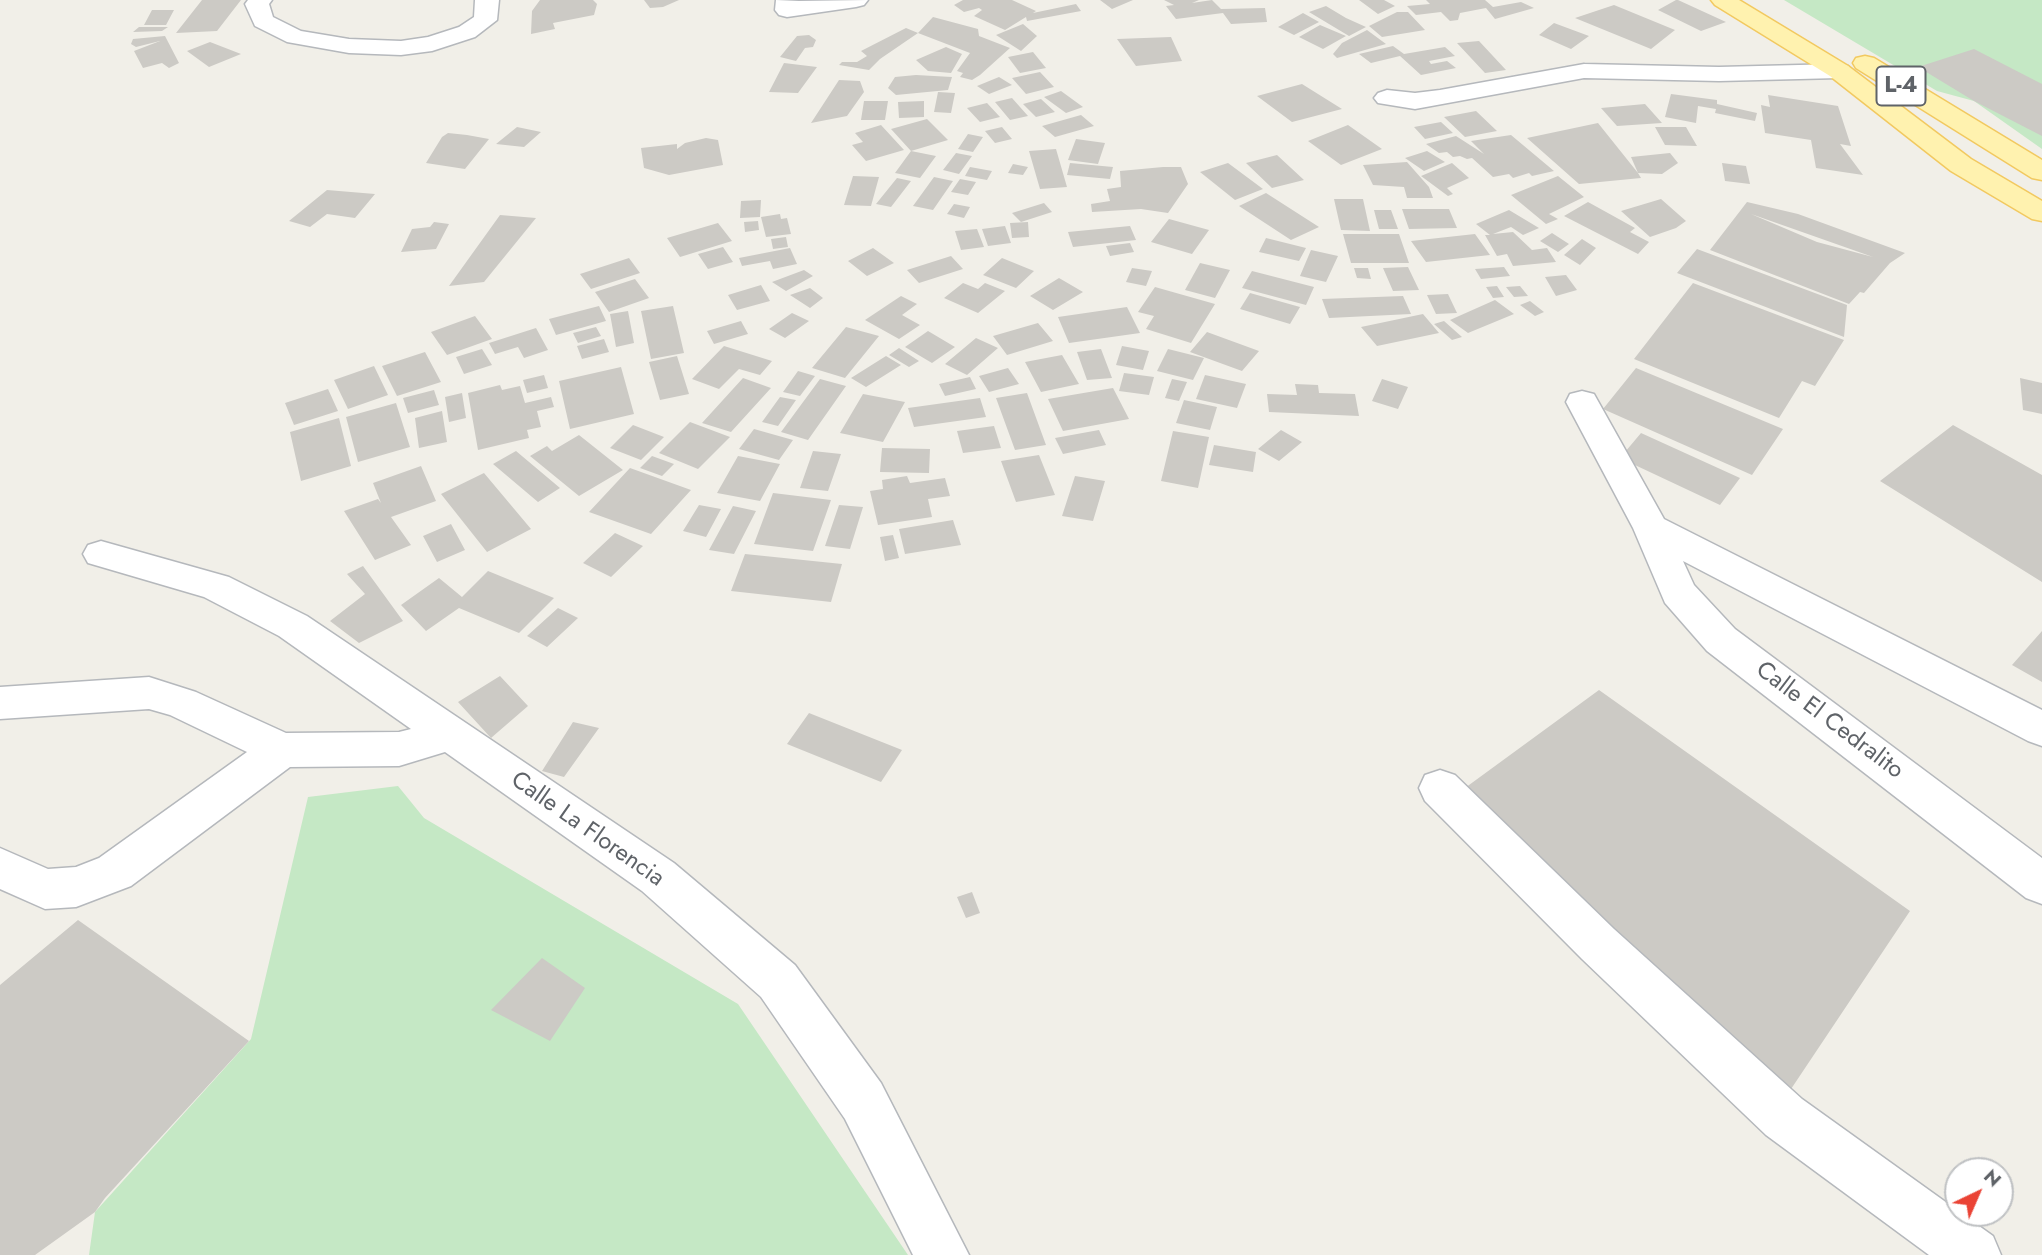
<!DOCTYPE html>
<style>
body{margin:0}
#map{position:relative;width:2042px;height:1255px;overflow:hidden;background:#f1efe8;font-family:Jost,sans-serif}
canvas{display:block}
.north{position:absolute;left:1944px;top:1157px;width:70px;height:70px;box-sizing:border-box;background:#fff;border:2px solid #bfc1c3;border-radius:50%;rotate:44deg;font-size:19px;font-weight:700;line-height:28px;text-align:center;color:#5f6368}
.north::after{content:'';display:block;margin:auto;width:24px;height:32px;background:#ea4335;clip-path:polygon(50% 0,100% 100%,50% 72%,0 100%)}
</style>
<div id="map">
<canvas width="2042" height="1255"></canvas>
<div class="north">N</div>
</div>
<script>
const context = document.querySelector('canvas').getContext('2d');
context.lineJoin = 'round';
function paint(path, color) { context.fillStyle = color; context.fill(path, 'evenodd'); }
const toPath = rows => new Path2D(rows.map(r => 'M' + r).join(''));
function stroke(path, color, width, dash) { context.strokeStyle = color; context.lineWidth = width; context.lineCap = dash ? 'butt' : 'round'; context.setLineDash(dash || []); context.stroke(path); }
function label(font, color, halo, rows, align = 'center') {
  context.font = font + ' Jost,sans-serif'; context.lineWidth = 6; context.setLineDash([]); context.textBaseline = 'middle'; context.strokeStyle = halo; context.fillStyle = color; for (const [text, x, y, turn = 0] of rows) {
    context.save(); context.translate(x, y); context.rotate((+turn || 0) * Math.PI / 180); context.textAlign = isNaN(turn) ? turn : align; if (halo) context.strokeText(text, 0, 0); context.fillText(text, 0, 0); context.restore();
  }
}
const green = toPath([
 [1784,0,2042,0,2042,149,1974,101,1937,91],
 [398,786,424,818,738,1004,908,1255,89,1255,95,1212,251,1039,308,797]
]);
const building = toPath([
 [202,0,241,0,217,31,176,33],
 [540,0,593,0,597,4,594,15,553,23,555,29,531,34,532,11],
 [644,0,679,0,663,7,650,8],
 [963,0,1012,0,1036,11,1033,13,1076,4,1081,11,1027,21,1026,17,1005,30,974,16,982,10,979,8,964,12,954,5],
 [1100,0,1133,0,1112,9],
 [1164,0,1199,0,1192,3,1212,0,1221,9,1265,8,1267,22,1231,24,1223,13,1176,19,1166,6,1174,5],
 [1359,0,1384,0,1395,6,1378,14],
 [1426,0,1485,0,1493,7,1521,2,1534,8,1495,19,1486,8,1460,13,1458,20,1450,21,1441,12,1416,15,1407,6,1430,4],
 [1676,0,1678,0,1726,22,1701,31,1658,10],
 [1614,5,1675,30,1651,49,1575,18],
 [1326,6,1346,18,1366,27,1349,36,1309,12],
 [152,10,174,10,166,25,144,25],
 [1397,12,1408,12,1425,30,1382,37,1369,26],
 [1303,13,1319,22,1294,35,1278,27],
 [933,17,978,29,979,36,1010,48,980,75,972,80,960,77,963,73,957,71,970,53,918,33],
 [1554,23,1589,36,1571,49,1539,35],
 [1023,24,1037,36,1021,51,996,35],
 [1320,25,1346,36,1323,49,1299,37],
 [139,27,168,27,162,31,133,32],
 [906,28,918,33,880,59,869,70,839,65,842,62,857,62,867,56,861,51],
 [1367,30,1386,44,1337,58,1333,54,1342,43],
 [809,35,816,40,813,47,805,48,796,61,780,57,797,36],
 [165,36,179,63,169,68,162,63,143,68,134,51,160,41,136,47,131,44,133,39],
 [1171,37,1182,61,1136,66,1117,39],
 [1479,41,1506,70,1485,73,1457,43],
 [210,42,241,54,209,67,187,51],
 [1393,46,1404,54,1445,47,1455,56,1429,61,1431,64,1447,61,1456,68,1421,75,1400,56,1371,63,1359,54],
 [946,47,962,54,951,73,928,71,916,60],
 [1974,49,2042,84,2042,136,1974,101,1918,67],
 [1033,52,1046,68,1020,73,1008,57],
 [784,63,817,67,798,93,769,92],
 [1040,72,1054,87,1026,94,1012,78],
 [916,75,952,77,948,90,896,95,888,88,895,77],
 [999,77,1012,85,989,94,977,86],
 [839,80,860,81,864,92,847,116,811,123],
 [1302,84,1342,109,1292,122,1257,96],
 [1061,91,1083,107,1066,113,1044,97],
 [938,92,955,93,951,113,934,112],
 [1671,94,1717,100,1717,104,1757,113,1755,121,1715,113,1716,109,1698,106,1696,123,1665,117],
 [1768,95,1838,106,1851,146,1840,144,1863,175,1816,168,1811,140,1765,133,1761,105,1770,107],
 [1012,98,1028,116,1010,120,995,102],
 [1041,99,1055,112,1036,117,1023,104],
 [864,101,888,101,885,120,861,120],
 [924,101,924,117,899,118,898,102],
 [987,103,1000,117,980,122,967,108],
 [1645,104,1662,123,1617,126,1601,108],
 [1476,111,1497,131,1465,137,1444,117],
 [1081,115,1094,126,1055,137,1042,126],
 [927,119,948,140,911,151,891,129],
 [1441,122,1453,133,1425,139,1414,127],
 [1598,123,1638,173,1631,157,1670,153,1678,163,1662,174,1638,173,1641,178,1579,184,1527,138],
 [881,125,904,150,866,161,852,145,863,142,855,133],
 [1348,125,1382,149,1341,165,1308,141],
 [517,127,541,132,524,147,496,144],
 [1002,127,1012,139,995,143,985,131],
 [1655,127,1686,127,1697,146,1665,145],
 [448,133,467,135,489,139,465,169,426,163,442,137],
 [968,134,983,137,973,152,958,149],
 [1511,135,1554,171,1532,176,1529,173,1513,178,1509,174,1493,177,1472,158,1467,159,1460,156,1453,157,1447,152,1439,153,1426,144,1456,136,1484,154,1471,141],
 [706,138,718,140,723,165,669,175,644,168,641,148,677,144,677,149,685,143],
 [1076,139,1105,143,1098,164,1068,160],
 [1056,149,1067,187,1040,189,1029,151],
 [911,151,936,156,920,178,895,173],
 [1427,151,1445,162,1424,171,1405,158],
 [956,153,972,156,959,174,943,170],
 [1277,155,1304,180,1272,188,1246,163],
 [1407,162,1429,187,1433,198,1407,198,1404,187,1373,185,1363,165],
 [1070,163,1113,167,1110,179,1067,175],
 [1228,163,1263,189,1235,200,1200,172],
 [1452,163,1469,178,1447,188,1453,194,1448,196,1421,176],
 [1722,163,1746,166,1750,184,1725,181],
 [1013,164,1028,167,1023,175,1008,173],
 [970,167,992,171,987,180,965,176],
 [1163,167,1181,167,1188,184,1168,213,1141,209,1092,212,1091,204,1110,201,1107,189,1121,187,1120,171],
 [853,176,879,177,871,206,844,205],
 [1558,176,1584,197,1549,214,1558,219,1546,224,1511,195],
 [934,177,953,181,933,210,913,206],
 [897,178,911,181,891,207,876,204],
 [960,179,976,182,968,195,951,192],
 [327,190,375,194,355,218,327,214,310,227,289,221],
 [1266,193,1319,227,1291,240,1239,206],
 [1334,199,1363,199,1370,231,1341,230],
 [1661,199,1686,221,1676,228,1650,237,1621,211],
 [761,200,760,217,740,218,741,201],
 [1588,202,1635,228,1630,232,1649,242,1638,254,1564,216],
 [1747,202,1798,214,1905,253,1890,263,1864,293,1860,292,1849,304,1710,250],
 [1751,214,1873,257,1817,242],
 [1044,203,1052,212,1021,222,1012,213],
 [954,204,970,207,964,218,947,214],
 [1402,209,1449,209,1457,228,1409,229],
 [1374,210,1391,210,1398,229,1379,229],
 [1509,210,1539,228,1523,235,1511,227,1493,234,1513,232,1532,250,1547,248,1556,262,1513,266,1507,254,1497,256,1485,235,1490,235,1476,224],
 [780,214,781,219,787,218,791,234,766,237,761,217],
 [500,215,536,218,484,282,449,286],
 [1169,219,1209,230,1192,254,1151,242],
 [758,221,759,230,745,232,744,222],
 [434,222,449,224,436,249,401,252,412,229,430,227],
 [1028,222,1029,237,1012,238,1010,223],
 [718,223,732,241,680,257,667,238],
 [1005,226,1011,243,988,246,982,229],
 [1130,226,1136,240,1073,247,1068,232],
 [977,229,984,247,961,250,955,231],
 [1552,233,1569,244,1558,252,1540,241],
 [1343,234,1399,234,1409,263,1351,263],
 [1475,234,1490,255,1426,262,1411,241],
 [786,237,788,247,773,249,771,239],
 [1266,238,1306,248,1299,261,1259,252],
 [1582,239,1596,248,1580,265,1564,255],
 [1130,243,1134,252,1110,256,1106,246],
 [723,247,733,262,708,269,698,254],
 [790,248,797,264,773,269,770,261,742,266,739,258],
 [873,248,894,263,867,276,848,261],
 [1697,249,1847,305,1844,337,1677,273],
 [1311,250,1338,256,1326,282,1300,276],
 [951,256,963,269,919,283,907,270],
 [629,258,640,273,591,289,580,274],
 [1002,258,1034,271,1016,288,983,275],
 [1200,263,1230,270,1215,298,1185,290],
 [1408,267,1419,290,1393,291,1383,268],
 [1504,267,1510,276,1481,279,1475,269],
 [1132,268,1152,271,1146,286,1126,282],
 [1354,268,1368,268,1371,279,1357,278],
 [804,270,813,276,786,291,772,282],
 [1252,271,1314,287,1306,305,1242,288],
 [1566,275,1577,290,1556,296,1545,277],
 [1059,278,1083,292,1053,310,1030,296],
 [635,279,649,298,609,312,595,292],
 [963,283,978,289,985,283,1005,291,978,313,944,298],
 [1693,283,1844,340,1815,386,1802,381,1779,418,1634,359],
 [761,285,770,301,737,310,728,295],
 [1497,286,1504,297,1493,298,1486,287],
 [1520,286,1528,296,1514,297,1506,287],
 [1155,287,1215,304,1191,343,1146,329,1154,316,1138,312],
 [810,288,823,298,810,308,790,295],
 [1250,293,1300,307,1290,324,1240,309],
 [1448,294,1457,313,1436,314,1427,295],
 [901,296,917,304,902,315,920,325,899,339,865,320],
 [1403,296,1411,314,1329,318,1322,299],
 [1495,300,1514,314,1468,333,1450,320],
 [1530,301,1544,312,1535,316,1520,305],
 [599,306,606,321,556,335,549,319],
 [673,306,684,353,651,359,641,311],
 [1127,307,1140,333,1069,343,1058,317],
 [628,311,634,343,616,347,610,314],
 [792,313,809,321,785,338,769,329],
 [1423,314,1439,333,1377,346,1361,327],
 [475,316,492,339,447,355,431,332],
 [741,321,748,334,714,344,707,331],
 [1444,321,1462,337,1452,340,1434,324],
 [1038,323,1053,341,1007,355,993,336],
 [596,327,601,336,578,343,573,333],
 [846,327,879,336,845,378,812,368],
 [536,328,548,350,524,358,518,347,495,354,489,343],
 [928,331,955,347,932,363,905,347],
 [1207,332,1259,351,1242,371,1190,352],
 [976,338,998,348,967,375,945,364],
 [604,339,609,352,582,359,577,346],
 [724,346,772,361,760,375,739,369,719,389,692,379],
 [1122,346,1149,351,1143,370,1116,365],
 [899,348,919,361,909,367,889,355],
 [482,349,492,365,464,374,456,357],
 [1101,349,1112,378,1087,380,1077,352],
 [1168,349,1204,358,1193,380,1157,371],
 [425,352,441,382,397,396,382,366],
 [1062,355,1079,384,1041,392,1025,362],
 [677,356,689,394,660,400,649,362],
 [886,356,901,365,866,387,851,378],
 [374,366,388,395,348,409,334,380],
 [621,367,634,414,570,429,559,381],
 [1008,368,1019,384,989,392,979,376],
 [1636,368,1783,429,1752,475,1603,409],
 [798,371,815,376,800,396,783,392],
 [1124,373,1154,377,1149,395,1119,391],
 [544,375,548,388,527,393,523,380],
 [1205,375,1246,384,1237,408,1196,399],
 [970,377,976,389,945,396,939,384],
 [743,378,771,388,731,432,702,423],
 [2020,378,2042,383,2042,414,2023,410],
 [820,379,846,386,808,440,781,432],
 [1172,379,1187,382,1179,401,1165,398],
 [1382,379,1408,387,1398,409,1372,401],
 [1295,384,1318,385,1319,393,1355,394,1359,416,1269,412,1267,394,1297,395],
 [500,385,502,390,520,386,525,403,551,397,554,407,537,411,541,427,527,430,529,438,478,450,468,393],
 [1113,388,1129,419,1063,431,1048,399],
 [328,389,338,411,294,425,285,403],
 [434,390,439,405,408,413,403,398],
 [462,393,466,418,449,422,445,397],
 [1027,393,1046,445,1015,450,996,398],
 [863,394,905,402,883,442,840,433],
 [780,397,796,400,778,426,762,422],
 [980,398,986,417,914,427,908,408],
 [1184,400,1217,407,1210,430,1176,423],
 [396,403,410,447,358,462,346,417],
 [442,411,447,442,419,448,415,418],
 [339,418,351,466,301,481,290,432],
 [690,422,730,437,698,469,659,453],
 [633,425,664,437,641,460,610,448],
 [1953,425,2042,475,2042,582,1880,481],
 [994,426,1001,448,963,453,957,431],
 [754,429,793,440,779,460,739,449],
 [1099,430,1106,445,1063,454,1055,438],
 [1281,430,1302,442,1279,461,1258,449],
 [1173,431,1209,437,1198,488,1161,481],
 [1641,433,1740,478,1720,505,1620,458],
 [579,435,623,470,579,496,530,456,547,446,552,451],
 [1214,445,1256,452,1253,472,1209,465],
 [882,448,930,449,929,473,880,472],
 [516,451,560,488,538,502,493,464],
 [813,451,841,454,828,491,800,488],
 [1039,455,1055,495,1016,502,1001,461],
 [652,456,674,464,662,476,640,468],
 [738,456,780,464,760,501,717,493],
 [421,466,436,501,391,517,411,545,375,560,344,511,378,499,381,503,373,483],
 [630,468,691,490,651,534,589,512],
 [484,473,531,529,487,552,441,494],
 [907,476,910,483,945,478,950,496,928,499,932,517,878,525,870,491,883,489,882,480],
 [1075,476,1105,481,1093,521,1062,516],
 [773,493,831,500,813,551,754,544],
 [699,505,721,509,706,537,683,531],
 [839,505,863,507,850,549,825,546],
 [733,506,756,511,734,554,709,550],
 [953,520,961,545,905,554,899,529],
 [451,524,465,550,437,562,423,536],
 [615,533,643,546,611,577,583,563],
 [893,535,899,558,885,561,880,537],
 [745,554,842,564,831,602,731,591],
 [363,566,403,621,359,643,330,621,365,594,347,574],
 [488,571,554,598,519,633,459,608,426,631,401,605,439,578,462,597],
 [558,608,578,618,547,647,527,636],
 [2042,631,2042,682,2012,665],
 [500,676,528,706,491,738,458,702],
 [1599,690,1910,911,1781,1104,1454,796],
 [809,713,902,750,881,782,787,744],
 [573,722,599,728,564,777,542,771],
 [972,892,980,913,966,918,957,897],
 [78,920,249,1041,105,1198,95,1212,35,1255,0,1255,0,985],
 [542,958,585,988,550,1041,491,1010]
]);
const minor = toPath([
 [248,0,272,0,269,4,273,17,301,31,349,39,401,41,428,37,459,27,474,17,475,0,499,0,497,20,475,37,432,51,401,55,349,53,287,42,255,26,245,4,248,0],
 [776,0,799,1,868,0,864,5,856,7,787,17,779,15,775,10,776,0],
 [1584,64,1719,67,1839,64,1848,66,1851,71,1848,76,1839,78,1719,81,1584,78,1415,109,1378,103,1374,98,1378,93,1387,90,1415,93,1440,90,1584,64],
 [1582,391,1594,394,1664,519,2042,710,2042,746,2028,741,1683,561,1694,585,1735,629,2042,858,2042,904,2026,898,1707,651,1665,603,1633,528,1566,402,1570,394,1582,391],
 [101,541,229,577,307,616,674,863,795,965,881,1083,969,1255,913,1255,845,1119,761,997,642,891,445,752,399,766,290,767,131,886,76,907,45,909,0,889,0,848,48,869,76,867,99,858,247,752,170,715,149,709,0,719,0,687,149,677,196,692,286,733,399,732,411,729,279,636,204,597,88,563,83,554,88,545,101,541],
 [1440,770,1455,775,1614,929,1802,1099,1993,1236,2001,1255,1929,1255,1766,1135,1582,959,1425,801,1419,788,1425,775,1440,770]
]);
const major = toPath([
 [1711,0,1739,0,1848,66,1971,159,2042,201,2042,221,2032,219,1951,171,1830,76,1715,5,1711,0],
 [1865,56,1874,58,2042,160,2042,180,2032,178,1856,68,1853,63,1856,58,1865,56]
]);
const shields = [
 [1901,86,49]
];
const shieldNames = [
 ["L-4",1901,86]
];
const streetNames = [
 ["Calle El Cedralito",1829,721,37],
 ["Calle La Florencia",587,830,35]
];
paint(green, '#c5e8c5');
paint(building, '#cccac5');
stroke(minor, '#b5b8bc', 3);
stroke(major, '#f2c960', 3);
paint(minor, '#fff');
paint(major, '#fff2af');
for (const [x, y, w] of shields) { const box = new Path2D(); box.roundRect(x - w / 2, y - 19.5, w, 39, 5); context.fillStyle = '#fff'; context.fill(box); stroke(box, '#5f6368', 2); }
label('bold 23px', '#5f6368', null, shieldNames);
label('24px', '#5f6368', '#fff', streetNames);
</script>
